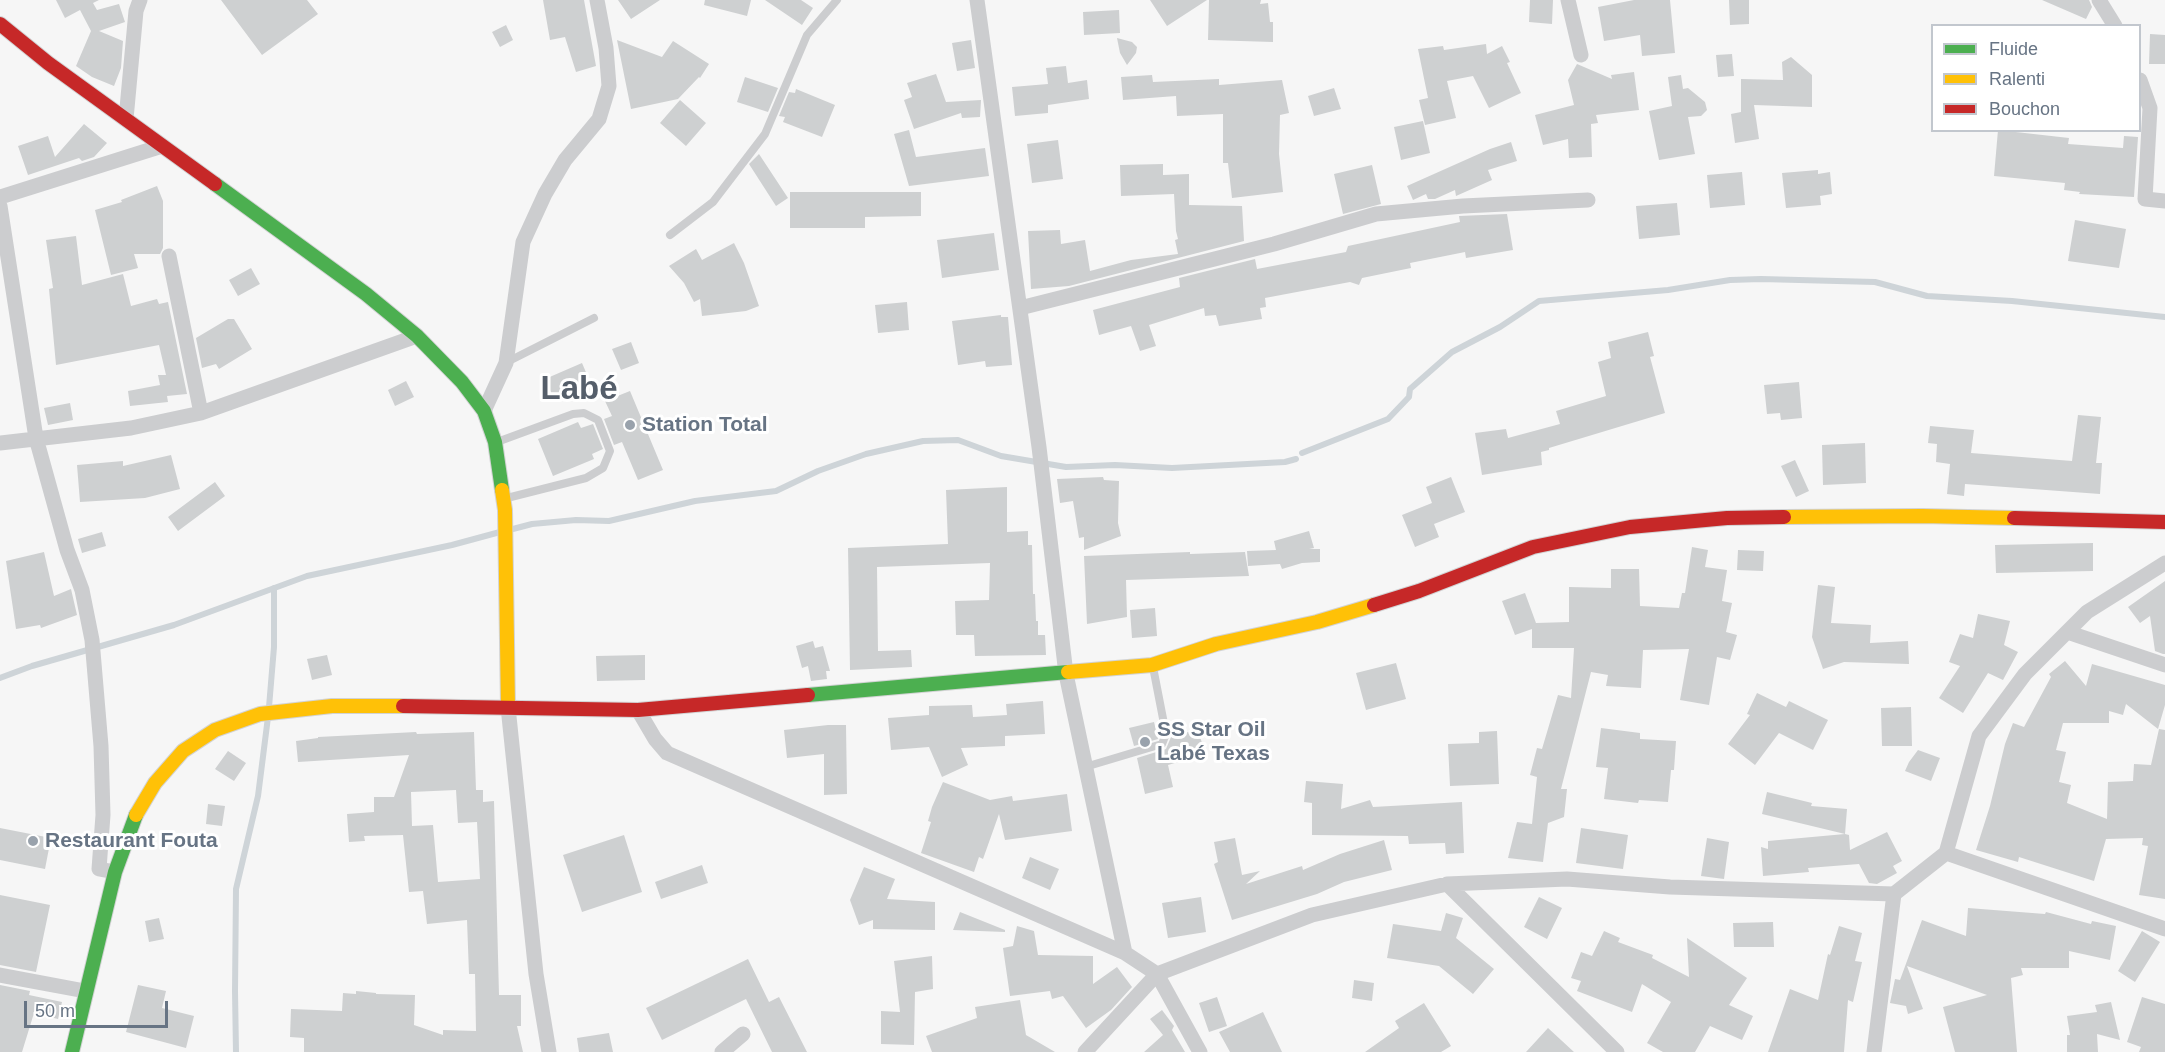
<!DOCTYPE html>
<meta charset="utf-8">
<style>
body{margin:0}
#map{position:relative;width:2165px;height:1052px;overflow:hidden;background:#f6f6f6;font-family:Arial,sans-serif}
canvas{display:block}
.legend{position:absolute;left:1931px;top:24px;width:210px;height:108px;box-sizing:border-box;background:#fff;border:2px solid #c2c7ce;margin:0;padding:8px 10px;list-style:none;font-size:18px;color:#677484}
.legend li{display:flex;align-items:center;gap:12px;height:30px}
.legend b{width:30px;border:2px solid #c2c7ce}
.scale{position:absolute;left:24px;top:1001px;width:144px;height:27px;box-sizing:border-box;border:3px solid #677484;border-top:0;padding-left:8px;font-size:18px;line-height:21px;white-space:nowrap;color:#677484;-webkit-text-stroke:4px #fff;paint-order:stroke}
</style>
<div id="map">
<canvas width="2165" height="1052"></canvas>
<ul class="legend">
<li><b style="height:8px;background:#4caf50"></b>Fluide</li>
<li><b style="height:8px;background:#ffc107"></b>Ralenti</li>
<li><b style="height:8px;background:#c62828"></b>Bouchon</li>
</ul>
<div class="scale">50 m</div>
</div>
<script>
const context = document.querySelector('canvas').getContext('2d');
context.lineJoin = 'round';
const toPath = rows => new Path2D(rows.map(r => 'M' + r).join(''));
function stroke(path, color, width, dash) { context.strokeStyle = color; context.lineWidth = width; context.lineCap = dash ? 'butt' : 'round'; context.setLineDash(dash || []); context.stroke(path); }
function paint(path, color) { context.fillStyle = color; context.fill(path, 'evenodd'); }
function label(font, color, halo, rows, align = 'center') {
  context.font = font + ' Arial,sans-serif'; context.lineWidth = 6; context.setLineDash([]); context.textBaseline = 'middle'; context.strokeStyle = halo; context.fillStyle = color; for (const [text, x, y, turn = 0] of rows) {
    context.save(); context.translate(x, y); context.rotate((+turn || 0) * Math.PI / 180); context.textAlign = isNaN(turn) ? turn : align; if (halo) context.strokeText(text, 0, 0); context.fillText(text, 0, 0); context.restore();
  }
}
const stream = toPath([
 [1302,453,1388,419,1409,397,1410,389,1452,352,1500,327,1539,301,1668,290,1730,280,1761,279,1875,282,1927,296,2012,301,2165,317],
 [509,530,532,524,576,520,609,521,695,501,776,491,818,471,866,454,923,441,958,440,1001,456,1066,467,1115,465,1172,468,1285,462,1296,459],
 [0,678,32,666,174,625,307,576,452,545,500,532],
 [269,707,274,647,274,588],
 [236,1052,235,991,236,889,258,796,268,717]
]);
const building = toPath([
 [56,0,99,0,93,3,97,10,119,4,125,22,99,31,123,41,121,68,114,86,92,77,76,66,91,31,80,10,65,18],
 [221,0,307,0,318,14,262,55],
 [543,0,584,0,596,66,576,72,565,37,550,40],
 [618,0,660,0,631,19],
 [705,0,751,0,747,16,704,5],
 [765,0,801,0,813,8,802,25],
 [1150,0,1207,0,1167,26],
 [1209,0,1261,0,1260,4,1268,3,1270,22,1273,22,1273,42,1208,40],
 [1530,0,1553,0,1552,24,1529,22],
 [1634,0,1670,0,1675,53,1642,56,1640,35,1604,41,1598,7],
 [1729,0,1749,0,1749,24,1730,25],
 [2042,0,2089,0,2092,7,2086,19],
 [1119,10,1120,33,1084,35,1083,12],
 [506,25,513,40,500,47,492,32],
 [2150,34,2165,35,2165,64,2149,64],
 [1117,38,1132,42,1137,47,1136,53,1127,65,1120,53],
 [617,40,662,57,673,41,709,64,700,78,699,77,678,99,631,109],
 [971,40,975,68,957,71,952,43],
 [1486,44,1487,54,1502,46,1510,62,1507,63,1521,93,1489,108,1473,76,1447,81,1456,118,1425,125,1419,100,1428,98,1418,49,1443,46,1444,50],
 [1732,54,1734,76,1718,77,1716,55],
 [1791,57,1812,75,1812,107,1754,105,1759,139,1735,143,1731,114,1741,112,1741,79,1783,80,1782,62],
 [1577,64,1612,79,1611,75,1634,72,1639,110,1596,115,1598,123,1591,124,1592,157,1569,158,1568,139,1543,145,1535,115,1574,105,1568,80],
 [1066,66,1068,83,1087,80,1089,99,1048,105,1048,113,1015,116,1012,87,1048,84,1046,68],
 [936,74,946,102,981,100,980,117,962,118,961,113,914,129,904,100,912,97,907,83],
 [1152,75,1153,82,1219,79,1219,85,1282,80,1289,113,1280,115,1279,154,1283,192,1232,198,1228,163,1223,163,1223,114,1177,116,1176,96,1123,100,1121,77],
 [1681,75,1683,89,1688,88,1705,102,1707,110,1701,116,1688,117,1695,154,1659,160,1649,111,1672,106,1668,77],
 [745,77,778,88,768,112,737,102],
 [1334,88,1341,109,1314,116,1308,96],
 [796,89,835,105,822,137,783,122,785,117,779,116,789,92,795,93],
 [680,100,706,123,686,146,660,123],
 [1423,121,1430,153,1401,160,1394,127],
 [84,124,107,143,94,157,82,161,79,158,28,175,18,146,48,136,55,157],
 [909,130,916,157,985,148,989,176,909,186,894,134],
 [1998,130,2069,138,2068,144,2123,148,2124,136,2138,137,2134,197,2079,194,2080,192,2064,190,2065,183,1994,176],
 [1058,140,1063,179,1032,183,1027,144],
 [1511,142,1517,161,1488,170,1492,180,1456,196,1455,190,1435,199,1428,199,1426,194,1413,200,1407,186,1490,149],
 [759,154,788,198,776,206,749,164],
 [1163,164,1163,175,1189,174,1189,205,1242,206,1244,241,1069,286,1031,289,1028,231,1060,230,1061,244,1085,240,1090,271,1131,260,1178,254,1175,240,1178,239,1176,231,1174,194,1121,196,1120,165],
 [1372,165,1381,204,1343,214,1334,174],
 [1818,170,1818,174,1830,172,1832,194,1820,196,1821,205,1786,208,1782,173],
 [1742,172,1745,205,1710,208,1707,175],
 [157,186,163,201,163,248,160,254,134,254,138,268,111,275,95,210,122,202,121,200],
 [790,192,921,192,921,216,865,217,865,228,790,228],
 [1677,203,1680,235,1639,239,1636,206],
 [1507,214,1513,250,1466,258,1465,252,1410,263,1411,268,1362,278,1359,285,1350,282,1265,298,1266,307,1260,308,1262,319,1219,326,1216,315,1205,316,1204,308,1149,325,1156,346,1140,351,1131,326,1099,335,1093,310,1180,287,1179,278,1255,259,1257,269,1346,252,1348,246,1460,222,1459,216],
 [2075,220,2126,229,2119,268,2068,261],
 [994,233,999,270,942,278,937,240],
 [76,236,82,285,123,274,131,306,157,299,159,304,168,302,187,394,167,396,168,402,130,406,128,391,160,385,158,375,166,375,159,345,56,365,49,289,53,288,46,240],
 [734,243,744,263,759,306,746,311,702,316,700,299,694,302,684,283,669,266,696,249,702,260],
 [251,268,260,284,238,296,229,280],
 [907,302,909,330,878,333,875,305],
 [1001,315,1001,317,1008,317,1012,365,986,367,985,361,958,365,952,321],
 [228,319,234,319,252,349,219,369,216,364,202,368,196,338],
 [1648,332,1654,356,1650,357,1665,413,1549,448,1549,450,1541,452,1542,465,1482,475,1475,433,1506,429,1508,438,1560,424,1556,411,1606,396,1598,362,1611,358,1608,342],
 [631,342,639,363,621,370,612,349],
 [582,363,591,384,554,399,545,379],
 [406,381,414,397,395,406,388,390],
 [1799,382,1802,418,1781,420,1780,413,1767,414,1764,385],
 [630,391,663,470,638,480,622,442,614,445,604,419,612,416,605,401],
 [70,403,73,420,48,425,44,408],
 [2078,415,2101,417,2096,463,2102,463,2100,494,1965,484,1964,496,1947,494,1950,464,1936,462,1937,444,1928,443,1930,426,1974,430,1971,453,2072,461],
 [578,422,581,428,593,424,603,449,592,454,594,459,553,476,538,439],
 [1865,443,1866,483,1823,485,1822,445],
 [171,455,180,489,145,498,80,502,77,465,123,461,123,466],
 [1795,460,1809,491,1796,497,1781,466],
 [1103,477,1104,480,1119,481,1118,523,1121,536,1084,550,1084,537,1079,538,1073,501,1060,503,1057,479],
 [1451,477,1465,512,1434,524,1439,537,1415,547,1402,515,1432,503,1426,487],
 [215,482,225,496,178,531,168,517],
 [1007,487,1007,532,1028,531,1028,545,1032,545,1033,594,1035,594,1036,621,1038,621,1038,635,1045,635,1046,655,975,656,974,635,956,635,955,601,989,600,990,563,877,567,878,651,911,650,912,667,850,670,848,548,948,544,946,490],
 [1309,531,1314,548,1309,549,1320,549,1320,562,1302,563,1282,569,1280,564,1248,566,1247,551,1276,550,1274,541],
 [102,532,106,546,82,553,78,539],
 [2093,543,2093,571,1996,573,1995,545],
 [1692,547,1708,550,1705,567,1727,570,1722,601,1732,603,1726,632,1737,635,1730,660,1717,657,1709,705,1680,700,1689,649,1643,650,1641,688,1606,686,1608,675,1591,672,1561,789,1567,789,1564,817,1548,823,1543,862,1508,858,1517,822,1532,824,1537,777,1530,775,1537,748,1542,749,1558,695,1571,698,1574,648,1532,648,1532,629,1515,635,1502,601,1525,593,1536,623,1569,622,1569,587,1611,588,1611,569,1639,569,1640,606,1679,608,1682,593,1685,593],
 [1738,550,1764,551,1763,571,1737,570],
 [44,552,54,596,71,589,77,615,41,628,40,625,16,629,6,561],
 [1190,552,1190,554,1245,552,1249,576,1126,580,1127,617,1087,624,1084,556],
 [2165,581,2165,654,2163,654,2155,651,2150,616,2140,623,2128,607],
 [1818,585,1835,587,1831,623,1871,625,1870,643,1908,641,1909,664,1844,662,1823,669,1812,637],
 [1155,608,1157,636,1132,638,1130,610],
 [1978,614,2010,621,2004,645,2018,652,2003,680,1988,673,1963,713,1939,698,1960,666,1949,662,1960,634,1973,638],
 [813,641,815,648,823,646,830,671,826,671,827,679,811,681,808,666,802,668,796,646],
 [327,655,332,675,312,680,307,659],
 [645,655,645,680,597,681,596,656],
 [2065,661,2086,686,2092,664,2165,685,2165,705,2158,729,2126,704,2123,715,2109,711,2109,723,2063,723,2056,750,2066,752,2059,782,2071,785,2067,803,2107,819,2108,782,2133,781,2134,764,2151,765,2159,729,2165,730,2165,899,2139,895,2148,846,2142,845,2143,838,2106,839,2094,881,2019,857,2018,862,1976,850,1990,806,2005,744,2013,723,2024,727,2051,677,2049,674],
 [1396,663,1406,699,1366,710,1356,673],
 [1757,693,1786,707,1789,701,1828,720,1813,750,1779,733,1755,765,1728,744,1750,715,1747,714],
 [1043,701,1045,734,1005,736,1005,746,961,748,968,765,942,777,929,747,891,750,888,718,929,715,929,706,972,705,973,717,1007,715,1006,704],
 [1911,707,1912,746,1882,746,1881,708],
 [1154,722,1158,739,1134,746,1129,728],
 [828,725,846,725,847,794,824,795,824,754,787,758,784,730],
 [1601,728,1640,733,1640,739,1676,741,1674,770,1671,770,1668,802,1639,800,1638,803,1604,799,1608,768,1596,767],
 [1198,729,1205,754,1168,765,1173,787,1145,794,1137,758,1166,749,1171,737],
 [1497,731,1499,784,1450,786,1448,744,1479,743,1479,732],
 [416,732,417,734,474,732,476,790,483,790,483,802,494,801,499,995,521,995,521,1026,517,1026,523,1052,304,1052,304,1038,290,1037,291,1009,342,1011,343,993,356,994,356,991,376,993,376,994,415,995,414,1025,443,1035,443,1030,476,1031,475,974,469,974,467,920,427,924,423,891,409,892,403,835,364,836,365,841,349,842,347,814,374,812,374,797,394,797,409,755,298,762,296,741,318,738,318,737],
 [456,790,458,823,477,822,480,879,438,882,433,825,412,826,411,792],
 [1918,750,1940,758,1931,781,1905,771,1909,762],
 [228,751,246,763,234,781,215,769],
 [1306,781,1343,784,1341,809,1370,800,1373,807,1462,802,1464,853,1446,854,1445,843,1409,844,1408,836,1312,835,1312,803,1304,802],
 [943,782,990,800,1012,796,1013,801,1067,794,1072,831,1005,840,999,814,983,859,979,857,974,872,921,853,931,822,928,821,932,807],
 [1767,792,1812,803,1811,806,1847,809,1845,834,1762,814],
 [208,804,225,806,222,826,206,824],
 [0,828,51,838,45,869,0,860],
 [1581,828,1628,835,1623,869,1576,863],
 [1887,832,1902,861,1893,866,1897,873,1877,884,1869,883,1859,864,1808,868,1809,872,1763,876,1761,847,1768,849,1768,841,1845,834,1849,835,1850,850],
 [624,835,642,892,582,912,563,855],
 [1235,838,1242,875,1260,871,1246,884,1302,866,1303,870,1340,854,1384,840,1392,870,1344,882,1317,894,1232,920,1214,864,1218,862,1214,842],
 [1707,838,1729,842,1724,879,1701,876],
 [1030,857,1059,869,1050,890,1022,878],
 [702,865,708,883,661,899,655,882],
 [864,867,895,879,887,899,935,902,935,930,873,929,873,920,859,925,850,900],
 [0,895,50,905,36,972,0,965],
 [1201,897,1206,932,1168,938,1162,903],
 [1539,897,1562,908,1547,939,1524,927],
 [1968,908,2045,914,2046,912,2091,924,2092,921,2116,926,2110,960,2069,951,2069,968,2021,968,2023,975,2011,978,2017,1052,1955,1052,1943,1007,1987,995,1907,966,1923,1009,1908,1014,1906,1006,1890,1003,1895,979,1900,980,1922,920,1966,936],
 [960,912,1005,930,1005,932,953,930],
 [1446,913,1463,918,1456,938,1494,969,1473,994,1439,966,1387,958,1393,924,1441,931],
 [159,918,164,939,149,942,145,921],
 [1773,922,1774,947,1734,947,1733,923],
 [1017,926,1034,931,1038,955,1093,956,1093,984,1117,967,1132,987,1111,1010,1086,1028,1063,996,1052,999,1050,991,1010,996,1003,948,1013,946],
 [1839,926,1862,933,1855,961,1862,962,1853,1002,1848,1000,1844,1052,1768,1052,1790,989,1818,1000,1828,954,1830,955],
 [1604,931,1620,938,1618,942,1653,955,1652,958,1689,977,1687,938,1747,978,1729,1005,1753,1016,1742,1040,1710,1026,1695,1052,1663,1052,1647,1043,1671,1002,1642,984,1632,1012,1577,991,1581,981,1571,978,1581,952,1592,956],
 [2142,931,2160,942,2135,982,2118,971],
 [932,956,933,989,915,992,914,1045,881,1044,881,1011,900,1012,894,961],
 [748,959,769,1002,779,997,807,1052,772,1052,746,999,662,1040,646,1008],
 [1354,980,1374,983,1372,1001,1352,998],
 [0,985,30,991,29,995,62,1002,58,1019,34,1013,22,1052,0,1052],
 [138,985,166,991,162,1008,194,1016,186,1048,126,1032],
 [1217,997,1227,1026,1209,1032,1199,1003],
 [2142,997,2165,1004,2165,1052,2139,1052,2141,1047,2127,1042],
 [1020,1000,1026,1035,1055,1052,932,1052,926,1036,977,1018,975,1007],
 [2111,1002,2120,1040,2097,1034,2098,1052,2067,1052,2067,1035,2070,1035,2067,1016,2097,1012,2095,1005],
 [1424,1003,1451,1046,1441,1052,1365,1052,1399,1028,1395,1021],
 [1162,1010,1174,1026,1172,1030,1185,1052,1144,1052,1163,1035,1150,1019],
 [1263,1012,1282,1052,1230,1052,1219,1032],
 [1548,1028,1574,1052,1526,1052],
 [609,1033,613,1052,579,1052,577,1038]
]);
const lane = toPath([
 [670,235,713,202,765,134,807,35,837,0],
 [507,362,594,318],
 [497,442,573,414,584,413,598,420,610,451,603,468,586,478,507,498],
 [1085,767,1162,744,1166,734,1153,667]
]);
const street = toPath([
 [977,0,1039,447,1066,674,1125,953],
 [1568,0,1581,55],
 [2099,0,2115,26],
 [2140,80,2150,108,2145,199,2165,201],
 [126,119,136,11,140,0],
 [0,197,162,146],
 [0,206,36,438,67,550,82,590,92,640,101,746,103,815,99,869,115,872],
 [169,256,201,413],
 [1020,308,1274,244,1376,214,1463,206,1588,200],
 [484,411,506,363,523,242,545,194,565,160,599,119,609,86,606,48,597,0],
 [0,443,131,428,201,413,417,336],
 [2067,632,2165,665],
 [508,707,536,974,549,1052],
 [638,710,655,739,667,753,1125,953,1157,974,1200,1052],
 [1946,853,2165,929],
 [1447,884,1617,1052],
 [0,975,85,991],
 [722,1052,743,1034],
 [1085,1052,1157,974,1312,915,1447,884,1567,879,1670,887,1894,894],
 [1874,1052,1894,894,1946,853,1979,736,2025,674,2087,612,2165,563]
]);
const fast = toPath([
 [215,184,366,294,417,336,462,382,484,411,495,442,502,490],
 [808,695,1068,672],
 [72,1052,115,872,136,815]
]);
const slow = toPath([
 [502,490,505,510,508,707],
 [1784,517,1922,516,2014,518],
 [1068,672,1152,665,1216,644,1317,622,1374,605],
 [136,815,155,783,183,751,215,730,260,714,332,706,403,706]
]);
const jam = toPath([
 [0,24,48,63,215,184],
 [2014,518,2165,522],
 [1374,605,1419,591,1533,547,1630,527,1727,518,1784,517],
 [403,706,638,710,808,695]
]);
const markers = [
 [630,425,6,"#99a2ac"],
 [1145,742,6,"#99a2ac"],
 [33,841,6,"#99a2ac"]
];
const poiNames = [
 ["Station Total",642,425],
 ["SS Star Oil",1157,730],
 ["Labé Texas",1157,754],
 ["Restaurant Fouta",45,841]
];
const townNames = [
 ["Labé",579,390]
];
stroke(stream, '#ced4d8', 6);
paint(building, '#ced0d1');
stroke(fast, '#d2d3d4', 16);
stroke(slow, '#d2d3d4', 16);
stroke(jam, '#d2d3d4', 16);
stroke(lane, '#cccdcf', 8);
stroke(street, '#cccdcf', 15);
stroke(fast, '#4caf50', 14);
stroke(slow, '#ffc107', 14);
stroke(jam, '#c62828', 14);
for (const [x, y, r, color] of markers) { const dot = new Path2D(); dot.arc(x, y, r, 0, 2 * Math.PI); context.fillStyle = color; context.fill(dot); stroke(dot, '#fff', 2); }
label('bold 21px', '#677484', '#fff', poiNames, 'left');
label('bold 33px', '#555e6a', '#fff', townNames);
</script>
